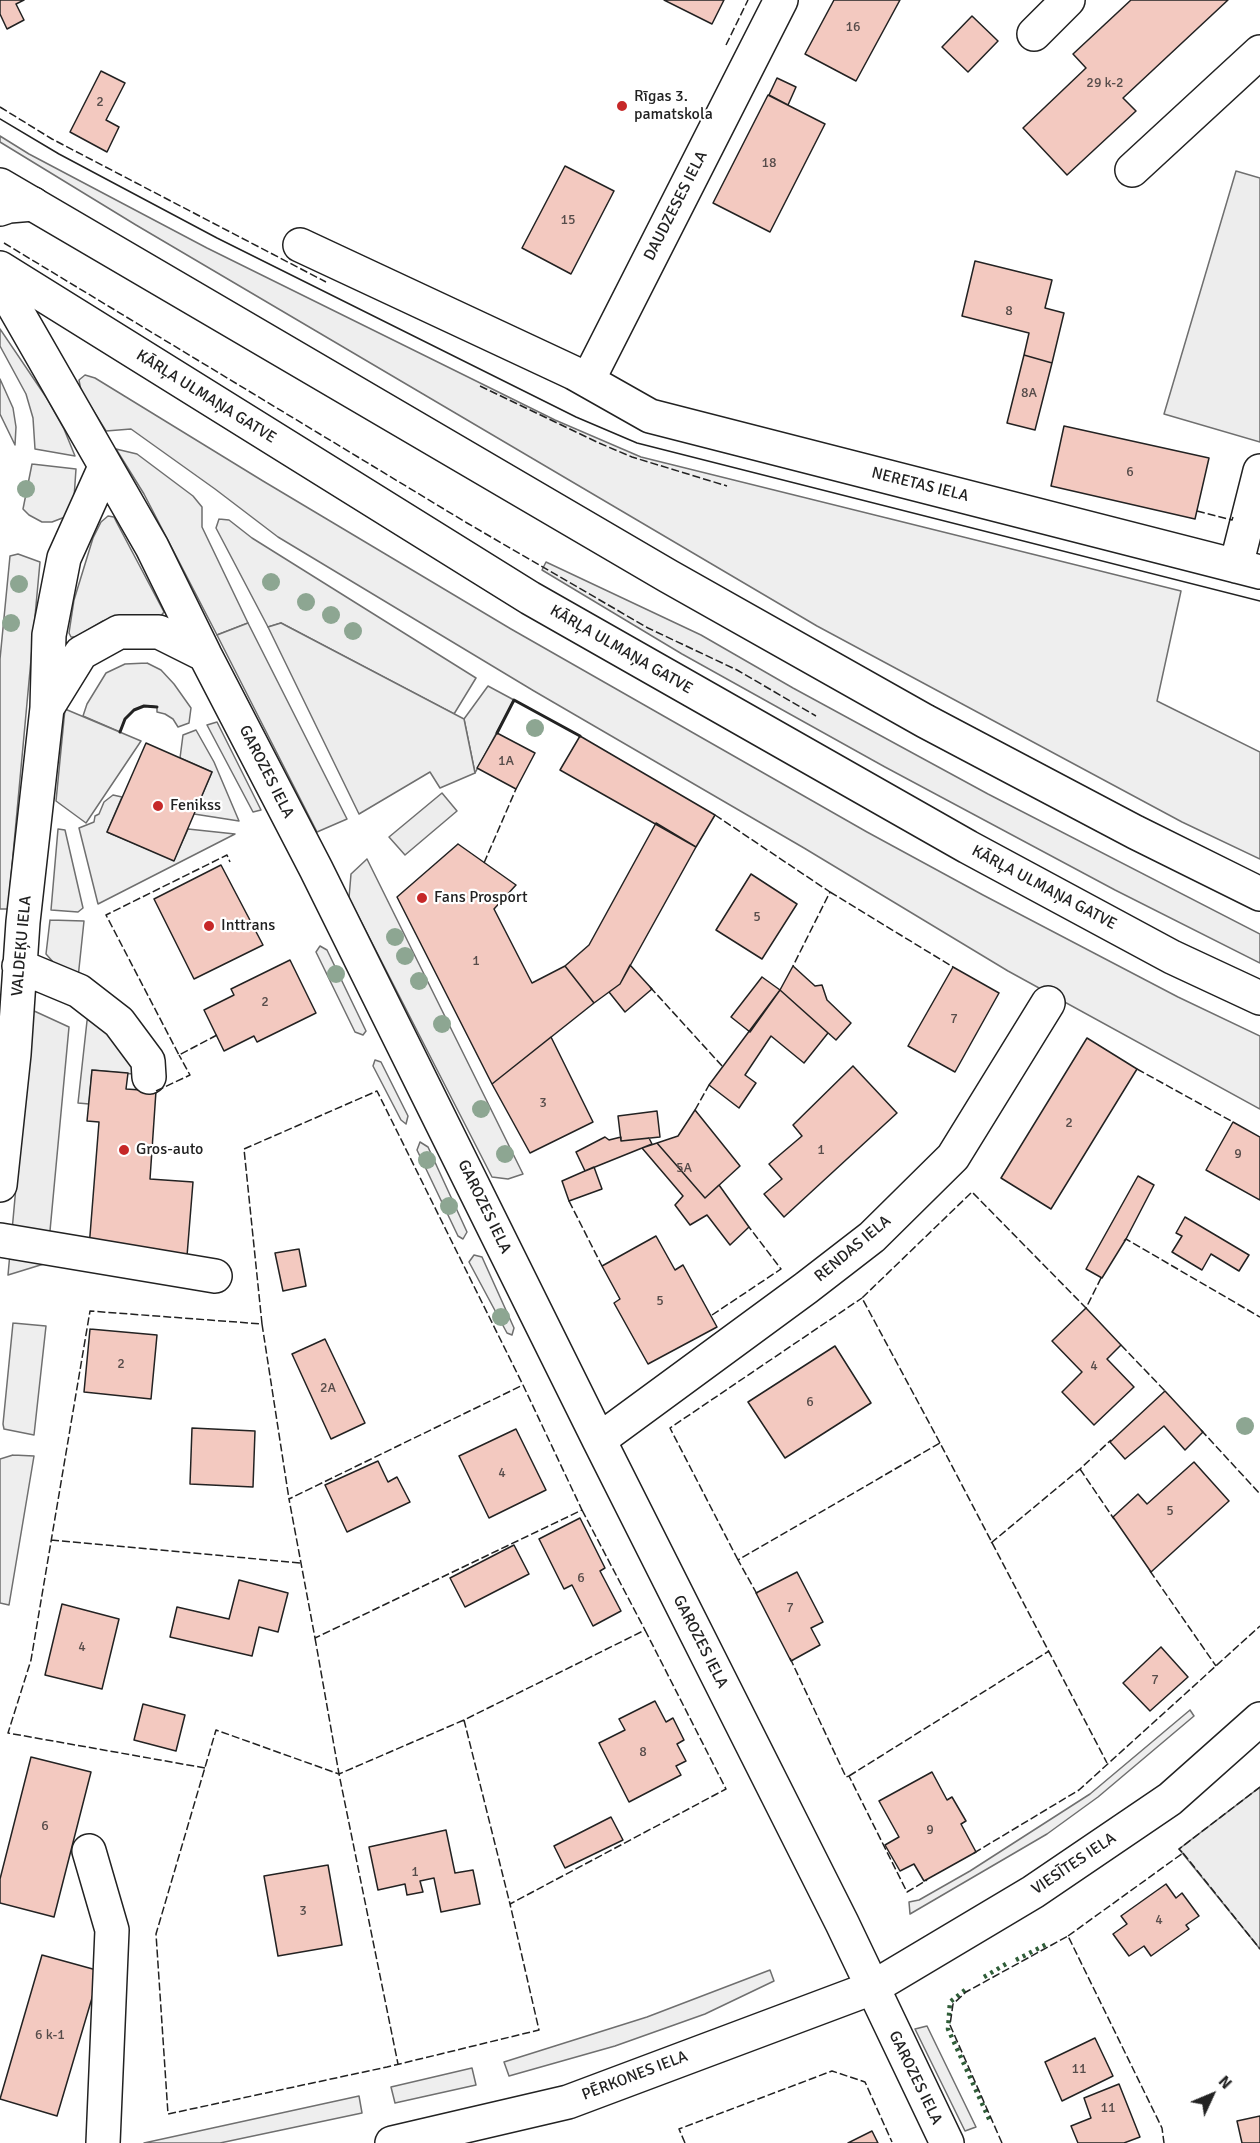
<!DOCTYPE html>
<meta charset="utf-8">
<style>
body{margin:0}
#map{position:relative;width:1260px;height:2143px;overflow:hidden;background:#fff;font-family:Signika,sans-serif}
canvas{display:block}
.north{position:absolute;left:1182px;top:2065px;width:60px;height:60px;-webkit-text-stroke:4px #fff;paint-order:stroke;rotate:46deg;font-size:16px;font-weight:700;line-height:24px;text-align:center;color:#222}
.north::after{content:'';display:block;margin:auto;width:21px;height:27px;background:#222;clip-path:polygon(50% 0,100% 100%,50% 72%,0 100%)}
</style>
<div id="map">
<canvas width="1260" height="2143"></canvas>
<div class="north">N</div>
</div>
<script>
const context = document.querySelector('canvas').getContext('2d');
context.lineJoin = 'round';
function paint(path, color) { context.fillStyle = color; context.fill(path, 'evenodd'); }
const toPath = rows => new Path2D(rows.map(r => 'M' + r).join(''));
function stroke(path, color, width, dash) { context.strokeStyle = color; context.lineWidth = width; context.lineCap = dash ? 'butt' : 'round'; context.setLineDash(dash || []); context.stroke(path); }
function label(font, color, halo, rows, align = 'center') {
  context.font = font + ' Signika,sans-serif'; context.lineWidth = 4.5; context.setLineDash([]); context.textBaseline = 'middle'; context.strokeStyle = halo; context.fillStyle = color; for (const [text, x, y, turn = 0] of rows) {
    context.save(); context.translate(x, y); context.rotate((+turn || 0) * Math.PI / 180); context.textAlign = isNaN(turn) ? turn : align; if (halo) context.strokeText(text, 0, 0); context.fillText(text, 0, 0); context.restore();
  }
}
const green = toPath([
 [0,136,29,154,207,248,555,420,641,457,1181,591,1157,701,1260,752,1260,859,1182,822,817,626,136,225,0,142,0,136],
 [0,329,46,397,64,429,75,456,35,449,33,418,26,394,0,346,0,329],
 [85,375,95,378,263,481,511,629,867,832,983,895,1178,997,1260,1036,1260,1109,1008,971,804,848,534,691,278,537,215,489,131,429,106,431,81,391,79,380,85,375],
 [0,379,13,408,16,427,15,445,0,414,0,379],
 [116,449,137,454,193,496,202,507,202,527,248,623,217,635,144,494,116,449],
 [32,464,76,469,74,498,65,517,52,522,42,522,29,515,23,509,32,464],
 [108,516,114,517,117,523,164,612,160,617,118,617,103,621,76,637,71,637,69,633,74,600,93,538,101,522,108,516],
 [219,519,229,520,252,538,476,678,454,714,281,623,268,627,216,528,219,519],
 [18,554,40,562,8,909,0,909,0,659,10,556,18,554],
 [546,562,701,635,793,688,988,794,1260,934,1260,963,1115,890,885,767,682,654,542,570,546,562],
 [147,663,161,670,174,684,191,708,189,723,178,727,173,719,165,714,157,712,157,707,152,706,144,706,134,710,125,719,120,732,83,716,87,704,106,673,125,664,147,663],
 [488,686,514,700,475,773,464,719,488,686],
 [217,722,261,810,253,812,207,725,217,722],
 [196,730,214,762,239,821,194,814,212,772,180,758,183,735,196,730],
 [113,795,122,797,107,832,174,860,188,829,235,834,98,904,79,828,94,822,95,816,99,814,104,802,113,795],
 [58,829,65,830,83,908,78,912,51,910,58,829],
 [367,859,523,1174,508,1179,492,1177,349,898,351,874,367,859],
 [50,920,84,921,78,978,54,963,46,954,50,920],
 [320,946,327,950,366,1031,363,1035,355,1032,316,952,320,946],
 [91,1010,135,1062,133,1074,92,1070,89,1104,78,1103,87,1021,91,1010],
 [375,1060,381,1062,408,1116,406,1124,401,1120,373,1066,375,1060],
 [420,1142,428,1147,467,1232,463,1239,458,1236,417,1150,420,1142],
 [474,1255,482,1257,514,1328,512,1335,507,1333,469,1262,474,1255],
 [13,1323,46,1326,34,1435,4,1429,3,1424,13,1323],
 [13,1455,34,1456,9,1605,0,1603,0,1459,13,1455],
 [1190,1710,1194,1716,1098,1797,1047,1834,910,1914,909,1902,919,1900,970,1871,1090,1794,1190,1710],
 [770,1970,774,1981,705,2014,615,2046,509,2076,504,2062,647,2017,770,1970],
 [927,2026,976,2127,965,2131,915,2029,927,2026],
 [472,2068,476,2085,395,2103,391,2087,472,2068],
 [359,2096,362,2113,220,2143,144,2143,359,2096]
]);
const parking = toPath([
 [1236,171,1260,178,1260,442,1164,414,1236,171],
 [248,623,347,819,317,832,217,635,248,623],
 [281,623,464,719,475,773,440,788,430,772,359,814,268,627,281,623],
 [65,709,141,741,86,823,56,801,65,709],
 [442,793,457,811,405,855,389,837,442,793],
 [32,1010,69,1027,47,1263,8,1275,32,1010],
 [1260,1787,1260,1949,1179,1849,1260,1787]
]);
const building = toPath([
 [0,0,24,0,16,4,24,20,7,29,0,14,0,0],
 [664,0,724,0,712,24,664,0],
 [834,0,900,0,856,81,805,54,834,0],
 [1131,0,1228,0,1123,98,1136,111,1067,175,1023,128,1086,68,1073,54,1131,0],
 [972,16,998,41,968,72,942,47,972,16],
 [101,71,125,83,106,120,119,127,107,152,70,132,101,71],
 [777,78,796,87,788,105,769,95,777,78],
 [768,95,825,124,770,232,713,203,768,95],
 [565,166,614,191,571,274,522,248,565,166],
 [975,261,1052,280,1045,308,1064,313,1052,363,1024,355,1029,333,962,316,975,261],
 [1024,355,1052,363,1035,430,1007,423,1024,355],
 [1064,426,1209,458,1195,519,1051,486,1064,426],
 [497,733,535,753,516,789,477,768,497,733],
 [580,736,715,815,696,847,560,770,580,736],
 [146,743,212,772,174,861,107,832,146,743],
 [656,823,696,847,620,984,594,1003,565,966,589,945,656,823],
 [458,844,516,885,494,909,532,983,565,966,594,1003,492,1084,397,897,458,844],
 [221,865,263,945,194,979,154,899,221,865],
 [751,874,797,904,762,959,716,930,751,874],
 [290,960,316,1013,257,1042,254,1036,224,1051,204,1010,234,995,231,989,290,960],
 [630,965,652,989,625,1012,609,992,620,984,630,965],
 [793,966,815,986,822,985,827,1000,851,1023,836,1040,780,990,793,966],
 [953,967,999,993,955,1072,908,1046,953,967],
 [762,977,780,990,750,1032,731,1017,762,977],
 [780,990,828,1033,804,1063,771,1036,745,1075,756,1083,739,1108,709,1085,780,990],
 [551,1037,593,1122,530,1153,492,1084,551,1037],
 [1087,1038,1137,1069,1051,1209,1001,1178,1087,1038],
 [853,1066,897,1113,784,1217,764,1194,782,1179,769,1164,802,1136,793,1125,853,1066],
 [92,1070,128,1073,126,1089,156,1091,150,1179,193,1182,187,1256,89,1248,99,1122,87,1121,92,1070],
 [695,1110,740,1166,705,1198,657,1143,678,1136,695,1110],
 [657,1111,660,1137,621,1141,618,1116,657,1111],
 [1233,1122,1260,1137,1260,1200,1206,1170,1233,1122],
 [605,1137,609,1140,621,1137,621,1141,649,1138,652,1144,585,1171,576,1152,605,1137],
 [657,1143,705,1198,719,1185,749,1227,730,1245,707,1215,690,1225,675,1205,683,1196,642,1148,657,1143],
 [594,1167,602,1189,569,1201,562,1181,594,1167],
 [1138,1176,1154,1185,1126,1239,1102,1278,1086,1269,1138,1176],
 [1185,1217,1249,1255,1239,1271,1211,1254,1202,1270,1172,1252,1182,1236,1176,1233,1185,1217],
 [656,1236,675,1270,683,1265,717,1327,648,1364,614,1303,620,1299,602,1266,656,1236],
 [299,1249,306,1286,283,1291,275,1253,299,1249],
 [1086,1308,1121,1345,1107,1359,1134,1387,1094,1425,1062,1392,1082,1372,1052,1341,1086,1308],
 [90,1329,157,1335,151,1399,84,1392,90,1329],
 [325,1339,365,1423,331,1439,292,1354,325,1339],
 [835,1346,871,1403,785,1458,748,1402,835,1346],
 [1165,1391,1203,1432,1185,1450,1164,1426,1125,1459,1110,1442,1165,1391],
 [192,1428,255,1431,253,1487,190,1484,192,1428],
 [516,1429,546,1490,489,1518,459,1456,516,1429],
 [378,1461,388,1482,397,1477,410,1502,347,1532,325,1485,378,1461],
 [1194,1462,1229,1501,1151,1572,1113,1517,1138,1494,1147,1504,1194,1462],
 [580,1518,605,1568,600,1571,621,1611,593,1626,572,1585,564,1589,539,1539,580,1518],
 [514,1545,529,1574,465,1607,450,1578,514,1545],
 [797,1572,823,1622,811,1628,820,1645,791,1661,756,1593,797,1572],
 [239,1580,288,1593,278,1632,259,1627,252,1656,170,1637,177,1607,229,1619,239,1580],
 [62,1604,119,1619,102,1689,45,1675,62,1604],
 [1161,1647,1188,1677,1150,1711,1123,1683,1161,1647],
 [655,1701,666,1722,673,1718,684,1740,677,1744,686,1761,676,1766,681,1775,629,1802,599,1743,625,1730,619,1719,655,1701],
 [143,1704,185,1715,176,1751,134,1740,143,1704],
 [31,1757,91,1772,54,1917,0,1903,0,1879,31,1757],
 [932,1772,947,1800,952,1797,966,1821,961,1824,976,1852,924,1881,914,1864,900,1871,885,1845,899,1837,879,1801,932,1772],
 [611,1817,623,1840,565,1868,554,1846,611,1817],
 [446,1830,455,1873,473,1870,480,1904,441,1912,434,1878,420,1881,423,1892,407,1895,405,1884,378,1890,369,1847,446,1830],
 [328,1865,342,1945,278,1956,264,1876,328,1865],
 [1166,1884,1176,1898,1182,1893,1199,1916,1186,1925,1189,1929,1151,1956,1144,1946,1129,1956,1113,1934,1127,1924,1121,1916,1166,1884],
 [42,1955,100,1971,57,2116,0,2099,42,1955],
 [1095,2038,1113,2076,1062,2101,1045,2062,1095,2038],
 [1119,2084,1140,2137,1124,2143,1078,2143,1071,2126,1091,2118,1084,2098,1119,2084],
 [1260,2116,1260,2143,1242,2143,1237,2121,1260,2116],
 [872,2131,878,2143,848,2143,872,2131]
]);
const minor = toPath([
 [1034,34,1068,0],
 [1132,170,1260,52],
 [0,209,9,206,33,204],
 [300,245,574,373,650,416,1260,572],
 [0,282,152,547,205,655,316,869,599,1440,842,1923,947,2143],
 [588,380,781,0],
 [1236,566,1260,471],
 [47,708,81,653,119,632,159,632,205,655],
 [19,966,79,991,119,1022,148,1061,149,1077],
 [0,1185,14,1054,23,922,47,708,49,635,64,558,105,467],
 [0,1240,215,1276],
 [599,1440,806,1288,872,1237,953,1157,1048,1003],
 [89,1851,112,1930,103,2143],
 [392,2143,568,2102,872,1988,1033,1892,1170,1799,1260,1719]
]);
const highway = toPath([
 [0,185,668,576,925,721,1135,832,1260,894],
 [0,268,530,598,968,847,1172,957,1260,998]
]);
const tram = toPath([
 [0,119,59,154,217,238,576,417,637,443,1260,601]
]);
const hedge = toPath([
 [1016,1960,1047,1944],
 [984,1977,1006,1964],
 [965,1990,950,2002,948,2029,990,2121]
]);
const fence = toPath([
 [726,45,748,0],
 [0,107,52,139,326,282],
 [4,243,467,523,648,628,737,670,816,716],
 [480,386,599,443,632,457,727,486],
 [1197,511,1232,520,1233,517],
 [715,815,830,892,793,966],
 [484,863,516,789],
 [830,892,953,967],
 [650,987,723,1067],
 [217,1035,179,1055,106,915,227,855,230,862],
 [1137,1069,1233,1122],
 [156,1091,190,1075,179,1055],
 [695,1110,709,1085],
 [569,1201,602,1266],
 [1124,1241,1126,1239,1260,1317],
 [712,1315,781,1269,749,1227],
 [262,1324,244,1149,377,1091,523,1385,582,1510,315,1638,289,1499,523,1385],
 [1121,1345,1165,1391],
 [1201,1430,1260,1494],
 [940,1443,862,1298,972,1192,1086,1308,1102,1276],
 [1080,1469,1114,1519],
 [582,1510,645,1630],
 [51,1540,301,1563],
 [991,1543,1080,1469,1111,1440],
 [738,1560,670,1428,862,1298],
 [1150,1571,1216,1666],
 [757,1594,738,1560,940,1443,1107,1763],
 [645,1630,726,1789,510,1904,464,1720,645,1630],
 [315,1638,339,1774,398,2064],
 [790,1658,846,1777,849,1776,907,1892,927,1880],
 [464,1720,339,1774,216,1730,156,1934,168,2114,387,2067,539,2030,510,1904],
 [205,1768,8,1733,31,1660,90,1311,262,1324,289,1499],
 [849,1776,1049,1651],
 [974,1853,1079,1790,1260,1626],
 [1183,1853,1260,1949],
 [1068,1936,1183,1853,1179,1849,1260,1787],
 [685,2143,679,2129,832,2071,865,2082,892,2142],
 [1002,2143,950,2025,953,2004,966,1992,1068,1936,1162,2128,1164,2143]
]);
const wall = toPath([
 [120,732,125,719,134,710,144,706,157,707],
 [497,733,514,700,580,736]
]);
const trees = [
 [26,489],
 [271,582],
 [19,584],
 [306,602],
 [331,615],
 [11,623],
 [353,631],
 [535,728],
 [395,937],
 [405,956],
 [336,974],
 [419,981],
 [442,1024],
 [481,1109],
 [505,1154],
 [427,1160],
 [449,1206],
 [501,1317],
 [1245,1426]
];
const markers = [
 [622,106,6,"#c62828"],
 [158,806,6,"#c62828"],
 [422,898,6,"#c62828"],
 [209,926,6,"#c62828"],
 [124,1150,6,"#c62828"]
];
const numberNames = [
 ["16",853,27],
 ["29 k-2",1105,83],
 ["2",100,102],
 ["18",769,163],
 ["15",568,220],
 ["8",1009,311],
 ["8A",1029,393],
 ["6",1130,472],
 ["1A",506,761],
 ["5",757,917],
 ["1",476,961],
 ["2",265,1002],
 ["7",954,1019],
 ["3",543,1103],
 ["2",1069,1123],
 ["1",821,1150],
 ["9",1238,1154],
 ["5A",684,1168],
 ["5",660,1301],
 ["2",121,1364],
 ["4",1094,1366],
 ["2A",328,1388],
 ["6",810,1402],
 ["4",502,1473],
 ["5",1170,1511],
 ["6",581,1578],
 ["7",790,1608],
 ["4",82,1647],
 ["7",1155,1680],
 ["8",643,1752],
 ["6",45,1826],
 ["9",930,1830],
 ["1",415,1872],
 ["3",303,1911],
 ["4",1159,1920],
 ["6 k-1",50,2035],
 ["11",1079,2069],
 ["11",1108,2108]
];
const poiNames = [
 ["Rīgas 3.",634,97],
 ["pamatskola",634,115],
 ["Fenikss",170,806],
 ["Fans Prosport",434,898],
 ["Inttrans",221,926],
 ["Gros-auto",136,1150]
];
const streetNames = [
 ["DAUDZESES IELA",676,206,-63],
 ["KĀRĻA ULMAŅA GATVE",206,397,32],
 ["NERETAS IELA",920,485,14],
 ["KĀRĻA ULMAŅA GATVE",621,650,30],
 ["GAROZES IELA",266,772,63],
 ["KĀRĻA ULMAŅA GATVE",1044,888,28],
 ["VALDEĶU IELA",22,946,-85],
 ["GAROZES IELA",484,1207,64],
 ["RENDAS IELA",853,1249,-40],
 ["GAROZES IELA",700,1642,63],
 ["VIESĪTES IELA",1074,1864,-34],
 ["PĒRKONES IELA",635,2076,-21],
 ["GAROZES IELA",915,2078,64]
];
paint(green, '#eee');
stroke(green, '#6f6f6f', 1.5);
paint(parking, '#ededed');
stroke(parking, '#6f6f6f', 1.5);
paint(building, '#f3c9c0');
stroke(building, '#222', 1.5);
stroke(minor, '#222', 36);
stroke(highway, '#222', 36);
stroke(minor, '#fff', 33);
stroke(highway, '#fff', 33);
stroke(tram, '#222', 1.5);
stroke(hedge, '#2f5e38', 4.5, [3, 4.5]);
stroke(fence, '#222', 1.5, [8, 3]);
stroke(wall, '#222', 3);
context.fillStyle = '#8da692';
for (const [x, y] of trees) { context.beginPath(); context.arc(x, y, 9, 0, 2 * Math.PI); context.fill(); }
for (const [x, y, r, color] of markers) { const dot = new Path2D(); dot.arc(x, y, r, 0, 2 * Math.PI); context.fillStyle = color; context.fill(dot); stroke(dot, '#fff', 2); }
label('14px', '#564c4a', null, numberNames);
label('16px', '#222', '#fff', poiNames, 'left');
label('16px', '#222', '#fff', streetNames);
</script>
